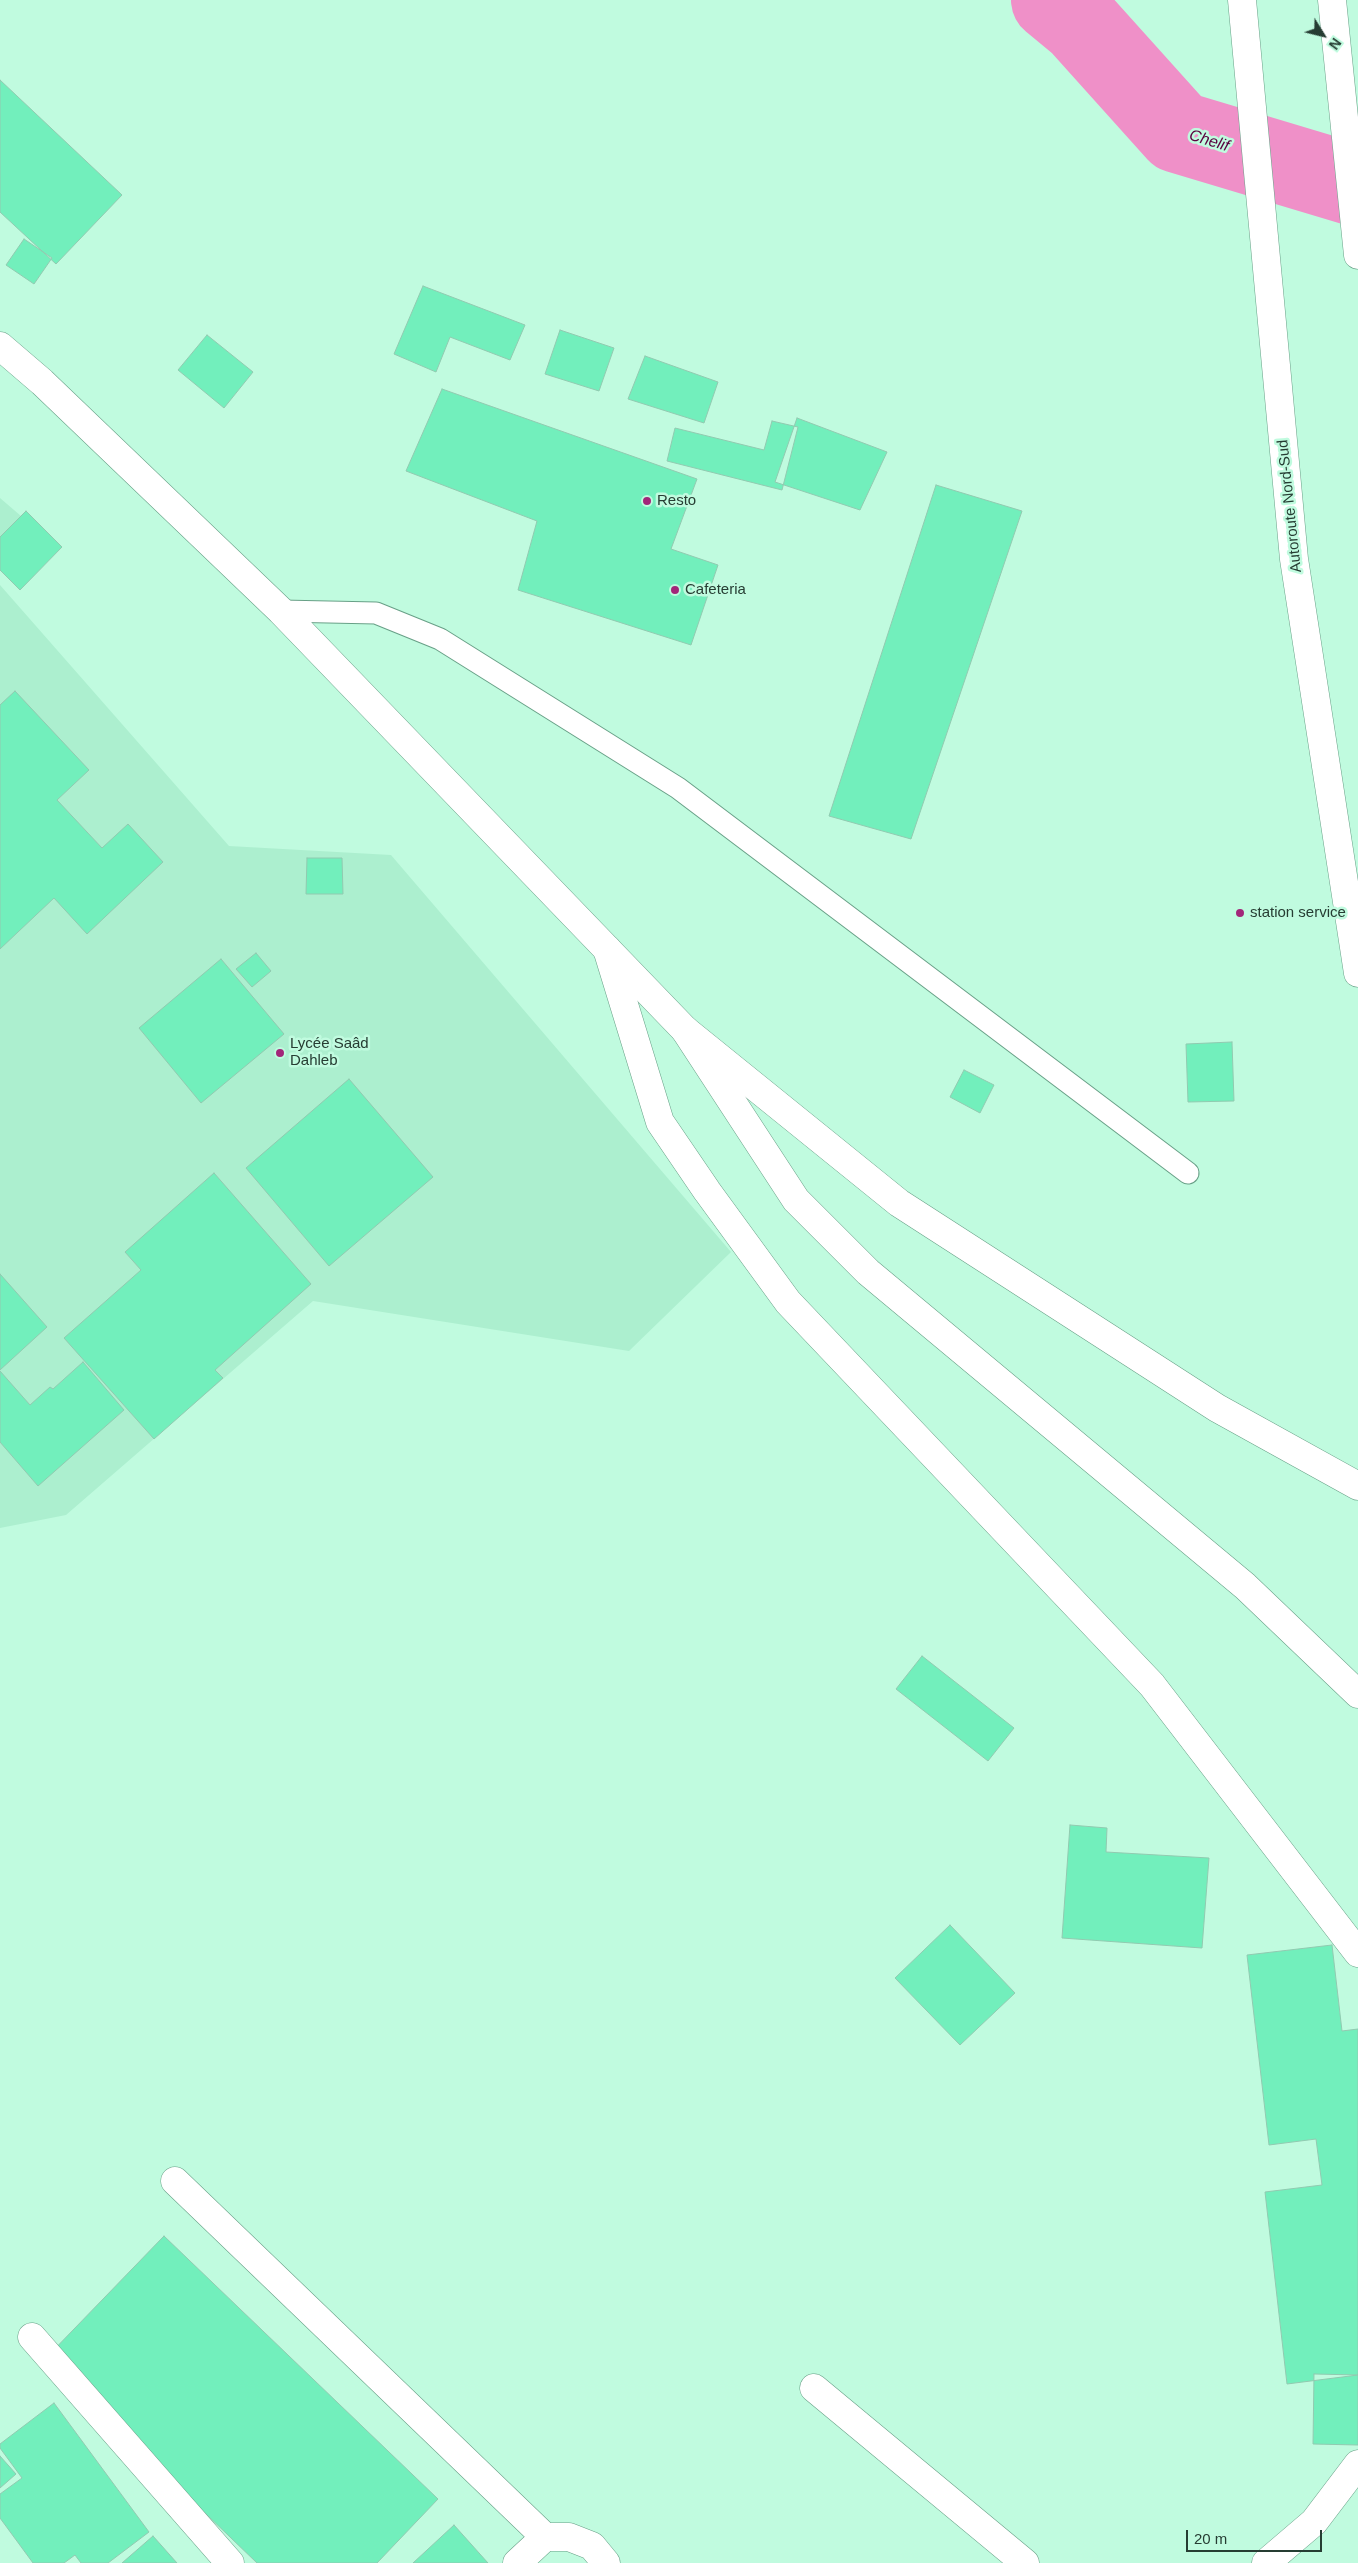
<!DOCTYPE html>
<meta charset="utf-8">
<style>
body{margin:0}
#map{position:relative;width:1358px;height:2563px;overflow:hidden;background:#c0fbdf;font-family:Arial,sans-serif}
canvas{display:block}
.north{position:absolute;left:1298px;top:10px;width:50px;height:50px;-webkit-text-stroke:4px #c0fbdf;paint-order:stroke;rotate:126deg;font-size:14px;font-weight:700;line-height:20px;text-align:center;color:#263d33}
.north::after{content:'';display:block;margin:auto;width:18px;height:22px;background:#263d33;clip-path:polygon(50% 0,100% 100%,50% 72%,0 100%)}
.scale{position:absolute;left:1186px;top:2530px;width:136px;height:22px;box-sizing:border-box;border:2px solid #263d33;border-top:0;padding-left:6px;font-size:15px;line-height:18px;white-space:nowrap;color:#263d33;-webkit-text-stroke:4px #c0fbdf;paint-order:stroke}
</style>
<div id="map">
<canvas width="1358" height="2563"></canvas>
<div class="north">N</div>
<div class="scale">20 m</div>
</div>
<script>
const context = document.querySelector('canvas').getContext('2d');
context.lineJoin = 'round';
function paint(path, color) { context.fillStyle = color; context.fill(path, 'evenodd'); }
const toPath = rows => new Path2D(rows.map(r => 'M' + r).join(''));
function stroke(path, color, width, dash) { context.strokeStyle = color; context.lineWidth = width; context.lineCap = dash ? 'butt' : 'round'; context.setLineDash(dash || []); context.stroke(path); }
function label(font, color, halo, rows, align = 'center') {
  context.font = font + ' Arial,sans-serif'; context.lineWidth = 5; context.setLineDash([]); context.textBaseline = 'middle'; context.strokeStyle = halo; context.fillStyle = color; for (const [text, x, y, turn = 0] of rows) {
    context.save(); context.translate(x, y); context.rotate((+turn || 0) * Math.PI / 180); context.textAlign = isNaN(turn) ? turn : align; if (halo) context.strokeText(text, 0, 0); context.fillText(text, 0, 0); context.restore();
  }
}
const built = toPath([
 [0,498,28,522,0,551],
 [0,585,229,846,391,855,731,1252,629,1351,313,1301,66,1515,0,1528]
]);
const river = toPath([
 [1052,0,1081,24,1178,132,1358,186]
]);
const building = toPath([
 [0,80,122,195,56,264,0,212,0,80],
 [24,239,52,258,34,284,6,265,24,239],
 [423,286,525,325,510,360,450,337,436,372,394,354,423,286],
 [560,330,614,348,599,391,545,374,560,330],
 [207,335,253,372,224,408,178,370,207,335],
 [645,356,718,382,704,423,628,399,645,356],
 [442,389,697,479,671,549,718,565,691,645,518,590,537,521,406,471,442,389],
 [797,418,887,452,860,510,775,482,797,418],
 [772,421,798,427,782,490,667,461,675,428,764,450,772,421],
 [936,485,1022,511,911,839,829,816,936,485],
 [26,511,62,547,20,590,0,570,0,537,26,511],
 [15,691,89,770,57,800,102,848,128,824,163,862,87,934,54,898,0,949,0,705,15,691],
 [307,858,342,858,343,894,306,894,307,858],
 [256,953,271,971,252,987,236,969,256,953],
 [221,959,284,1034,201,1103,139,1028,221,959],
 [1232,1042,1234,1101,1188,1102,1186,1044,1232,1042],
 [964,1070,994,1085,980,1113,950,1097,964,1070],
 [349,1079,433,1177,329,1266,246,1168,349,1079],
 [214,1173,311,1284,215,1370,223,1378,154,1439,64,1338,141,1270,125,1252,214,1173],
 [0,1274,47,1327,0,1370,0,1274],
 [83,1362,124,1410,38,1486,0,1442,0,1371,30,1405,50,1387,53,1389,83,1362],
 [922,1656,1014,1728,988,1761,896,1689,922,1656],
 [1070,1825,1107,1828,1106,1852,1209,1858,1202,1948,1062,1938,1070,1825],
 [950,1925,1015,1993,960,2045,895,1978,950,1925],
 [1332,1945,1342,2031,1358,2029,1358,2375,1287,2384,1265,2192,1322,2185,1316,2139,1269,2145,1247,1955,1332,1945],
 [164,2236,438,2499,377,2563,257,2563,45,2359,164,2236],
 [1314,2374,1358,2375,1358,2445,1313,2444,1314,2374],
 [54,2403,149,2532,108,2563,81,2563,75,2555,64,2563,33,2563,0,2518,0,2494,22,2478,0,2448,0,2444,54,2403],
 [0,2456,16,2474,0,2488,0,2456],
 [454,2525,488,2563,413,2563,454,2525],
 [153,2536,177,2563,122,2563,153,2536]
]);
const lane = toPath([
 [281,611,376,613,440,639,678,788,1188,1173]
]);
const street = toPath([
 [607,949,660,1122,707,1191,788,1302,1152,1685,1358,1953],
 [175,2181,545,2537],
 [32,2337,230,2563],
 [814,2388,1025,2563],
 [517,2563,545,2537,569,2537,592,2546,606,2563],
 [1266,2563,1314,2522,1358,2464]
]);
const secondary = toPath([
 [0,346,42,382,281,611,685,1030,899,1203,1217,1408,1358,1486]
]);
const highway = toPath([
 [1242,0,1294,559,1358,973],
 [1332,0,1358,255],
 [685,1030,796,1200,868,1272,1245,1586,1358,1694]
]);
const markers = [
 [647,501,5,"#a22679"],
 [675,590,5,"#a22679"],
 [1240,913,5,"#a22679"],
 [280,1053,5,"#a22679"]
];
const poiNames = [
 ["Resto",657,501],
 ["Cafeteria",685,590],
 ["station service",1250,913],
 ["Lycée Saâd",290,1044],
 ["Dahleb",290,1061]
];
const streetNames = [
 ["Autoroute Nord-Sud",1290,506,-96]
];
const waterNames = [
 ["Chelif",1209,141,17]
];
paint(built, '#acefcf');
stroke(river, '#ef90c8', 82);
paint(building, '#72efbc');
stroke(building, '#91cab0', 1);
stroke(lane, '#68a087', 23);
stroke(street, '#68a087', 29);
stroke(secondary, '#68a087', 29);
stroke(highway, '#68a087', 29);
stroke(lane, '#fff', 21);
stroke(street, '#fff', 28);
stroke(secondary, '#fff', 28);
stroke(highway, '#fff', 28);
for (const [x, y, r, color] of markers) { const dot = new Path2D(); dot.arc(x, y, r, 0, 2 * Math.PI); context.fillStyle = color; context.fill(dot); stroke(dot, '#c0fbdf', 2); }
label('15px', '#263d33', '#c0fbdf', poiNames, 'left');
label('15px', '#263d33', '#c0fbdf', streetNames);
label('italic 16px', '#59013f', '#c0fbdf', waterNames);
</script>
